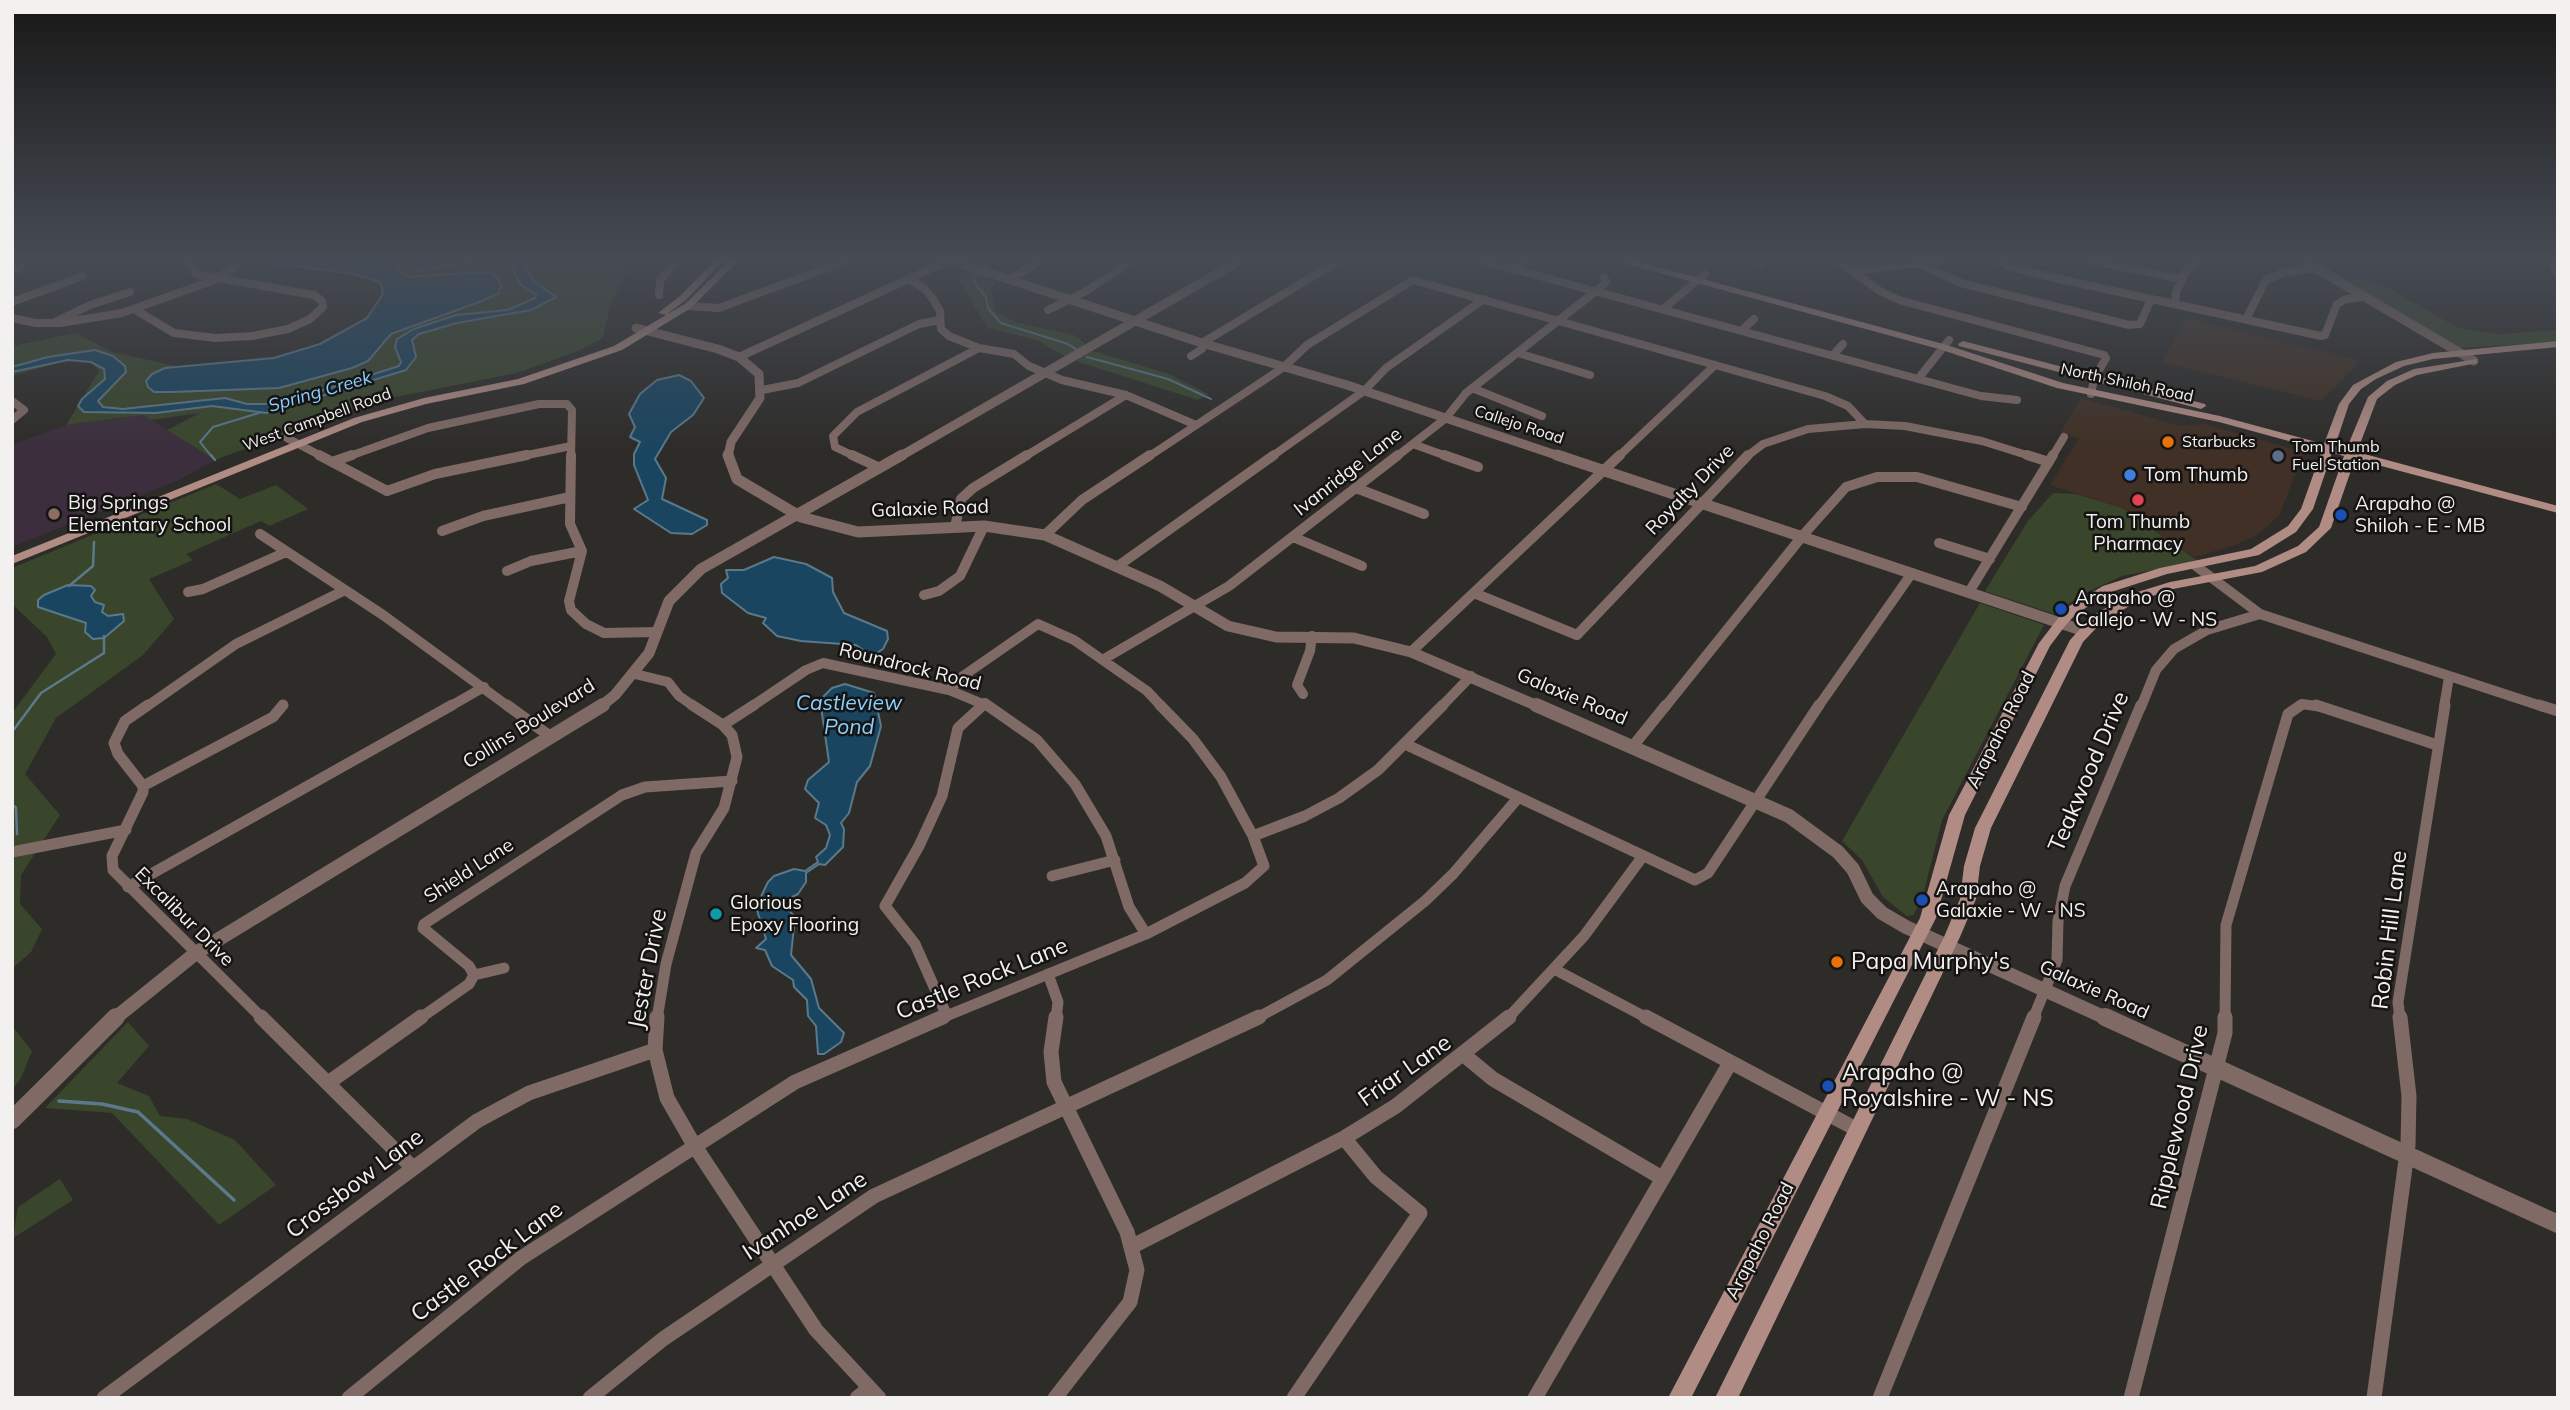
<!DOCTYPE html>
<style>
body{margin:0}
#map{position:relative;width:2570px;height:1410px;overflow:hidden;background:#2e2c29;font-family:Mulish,sans-serif}
canvas{display:block}
.frame{position:absolute;inset:0;border:14px solid #f3f1ef;pointer-events:none}
</style>
<div id="map">
<canvas width="2570" height="1410"></canvas>
<div class="frame"></div>
</div>
<script>
const context = document.querySelector('canvas').getContext('2d');
context.lineJoin = 'round';
function paint(path, color) { context.fillStyle = color; context.fill(path, 'evenodd'); }
const toPath = rows => new Path2D(rows.map(r => 'M' + r).join(''));
function stroke(path, color, width, dash) { context.strokeStyle = color; context.lineWidth = width; context.lineCap = dash ? 'butt' : 'round'; context.setLineDash(dash || []); context.stroke(path); }
function label(font, color, halo, rows, align = 'center') {
  context.font = font + ' Mulish,sans-serif'; context.lineWidth = 5; context.setLineDash([]); context.textBaseline = 'middle'; context.strokeStyle = halo; context.fillStyle = color; for (const [text, x, y, turn = 0] of rows) {
    context.save(); context.translate(x, y); context.rotate((+turn || 0) * Math.PI / 180); context.textAlign = isNaN(turn) ? turn : align; if (halo) context.strokeText(text, 0, 0); context.fillText(text, 0, 0); context.restore();
  }
}
const commercial = toPath([
 [2186,318,2360,361,2321,401,2162,362],
 [2081,398,2180,426,2203,424,2304,452,2279,516,2257,535,2233,546,2194,557,2122,508,2050,485,2079,438,2060,433]
]);
const education = toPath([
 [143,415,215,460,179,480,12,547,12,445,66,425]
]);
const green = toPath([
 [395,257,627,257,632,261,610,306,603,338,580,350,517,373,375,401,215,460,167,430,200,413,151,420,143,415,66,425,99,371,91,362,68,360,12,376,12,346,76,333,112,352,176,366,165,368,154,392,279,388,352,368,368,361,391,334,481,301,493,273,408,277,400,272],
 [2301,257,2312,257,2342,277,2365,280,2392,290,2458,328,2499,334,2558,330,2558,342,2457,348],
 [969,268,995,282,991,289,995,311,1015,322,1074,335,1088,346,1067,358,1037,340,988,328,958,279],
 [1093,351,1169,374,1208,394,1198,400,1076,361],
 [216,484,240,499,276,485,308,509,269,526,261,521,186,554,193,560,149,579,174,619,143,655,56,718,25,774,60,815,21,875,20,904,42,929,31,952,12,969,12,713,56,654,47,637,12,604,12,568],
 [2053,493,2076,494,2122,508,2198,561,2122,576,2083,594,2054,614,1985,591,2028,521],
 [1980,603,2044,625,1942,820,1923,895,1914,915,1907,916,1883,897,1862,860,1842,841],
 [128,1022,149,1046,117,1083,149,1096,160,1116,187,1119,235,1140,276,1185,219,1225,112,1113,45,1108],
 [12,1026,32,1051,21,1078,12,1090],
 [60,1179,73,1200,13,1238,18,1207]
]);
const water = toPath([
 [267,257,395,257,400,272,408,277,483,272,493,273,501,284,499,293,482,301,391,334,368,361,352,368,279,388,172,392,154,392,148,387,146,381,152,374,165,368,274,358,320,344,367,318,383,294,381,284,372,279,348,273,271,263,264,260,267,257],
 [408,257,420,257,426,266,433,267,487,257,529,257,526,266,533,281,556,297,531,310,457,323,419,334,412,340,416,357,406,370,266,413,212,406,156,413,84,412,78,406,82,399,105,379,104,369,91,362,68,360,12,372,12,367,48,357,95,350,113,356,125,366,126,372,98,401,103,407,123,409,225,398,247,404,280,404,399,366,401,362,395,347,397,339,414,329,456,315,508,310,535,298,536,294,520,284,515,275,512,264,515,258,501,257,421,271,409,264,408,257],
 [679,375,691,381,704,398,693,415,671,432,655,459,666,478,662,499,707,520,707,525,692,534,671,533,634,509,648,500,634,465,634,454,640,442,630,437,635,427,629,414,640,394,657,380,679,375],
 [774,557,806,564,832,578,833,592,844,613,887,631,888,639,883,649,872,656,856,645,801,641,777,636,763,623,766,618,748,613,722,593,721,584,728,578,726,570,744,570,774,557],
 [68,585,91,586,95,590,91,596,95,602,104,605,102,612,108,616,123,614,124,621,104,638,93,639,85,632,86,623,38,607,38,600,44,595,68,585],
 [845,684,874,693,881,726,870,766,857,782,849,813,841,823,844,829,843,847,825,865,819,864,806,873,806,882,798,894,786,900,785,906,795,917,791,955,811,979,819,1008,844,1033,841,1042,824,1054,818,1054,816,1026,808,1016,807,1000,794,987,793,980,772,966,765,950,756,948,766,939,756,907,768,882,774,876,794,869,805,871,818,862,816,857,826,848,830,835,826,825,815,818,819,803,805,789,808,780,829,762,820,700,832,688,845,684]
]);
const streamFar2 = toPath([
 [982,268,1000,257],
 [977,274,973,278,975,284,986,297,988,308,1001,323,1068,344,1077,350],
 [1087,357,1168,379,1211,399],
 [212,457,200,442,213,427,262,412]
]);
const streamFar1 = toPath([
 [211,455,215,460],
 [69,586,93,566,94,542],
 [12,732,41,693,104,653,104,636],
 [12,804,16,808,17,834]
]);
const stream = toPath([
 [59,1101,102,1104,138,1112,234,1200]
]);
const minorFar3 = toPath([
 [678,257,735,260],
 [1469,257,1981,396,2017,400],
 [1752,257,1761,263],
 [1833,257,1880,291,1899,300,2104,355,2106,358,2094,379,2091,394],
 [1990,257,2012,267,2055,278,2321,336,2325,335,2337,304,2346,299,2363,297],
 [2074,257,2182,279],
 [2558,258,2549,258,2558,275],
 [1918,263,1961,283,2129,325,2140,324,2151,299],
 [1513,269,1530,257],
 [12,270,21,267],
 [1853,271,1969,257],
 [909,279,925,289,933,299,940,311,941,329,949,336,979,348,1014,354,1029,366,1062,380,1126,395,1196,425],
 [1010,279,1047,257],
 [659,295,660,281,678,257],
 [12,302,83,276],
 [2175,303,2176,292,2188,268,2202,257],
 [688,306,719,308,856,257],
 [134,309,174,333,216,338,252,336,288,329,310,319,323,307,322,301,314,295,196,274,191,264,184,261],
 [1663,309,1705,274],
 [1048,310,1086,291,1120,269,1132,257],
 [12,318,36,323,60,323,122,313,212,281,235,267,242,257],
 [2246,319,2266,280,2285,272,2316,268],
 [55,322,90,305,130,292],
 [1742,330,1754,319],
 [1518,353,1590,375],
 [1833,355,1843,344],
 [1191,356,1202,349,1202,343,1345,257],
 [739,357,950,260],
 [1918,379,1949,340],
 [1472,388,1542,416],
 [762,390,798,383,919,324,940,320],
 [12,401,24,410,12,420],
 [287,438,323,457],
 [1413,444,1449,457],
 [347,457,428,428,539,404,567,404,572,410,571,457],
 [518,457,571,446],
 [856,457,835,447,833,436,857,412,979,348],
 [1024,457,1126,395],
 [1148,457,1284,367,1307,345,1413,280,1825,396,1848,406,1865,424],
 [1271,457,1364,391,1386,368,1484,299],
 [1396,457,1446,418,1466,393,1596,291,1606,282,1604,277],
 [1618,457,1715,365],
 [1746,457,1763,444,1808,429,1865,424,1905,426,1982,441,2033,457],
 [2052,457,2064,437]
]);
const minorFar2 = toPath([
 [319,455,387,491,435,474,527,455],
 [571,455,570,524,582,551,569,601,571,610,586,624,604,633,657,632],
 [852,455,878,467],
 [1444,455,1478,467],
 [2027,455,2049,462],
 [332,462,352,455],
 [1356,488,1424,514],
 [955,527,961,499,973,488,1027,455],
 [442,531,483,516,570,497],
 [260,534,383,615,509,707],
 [1045,535,1082,500,1150,455],
 [1293,537,1362,566],
 [1939,543,1990,559],
 [1118,566,1274,455],
 [2196,566,2260,614,2544,707],
 [507,571,531,561,582,551],
 [188,592,203,589,286,552],
 [1969,592,2053,455],
 [1474,593,1577,635,1748,455],
 [924,595,939,591,960,576,984,526],
 [1411,652,1620,455],
 [1104,659,1229,586,1398,455],
 [635,674,668,682,679,696,695,707],
 [949,690,963,676,1038,624,1074,640,1147,691,1162,707],
 [1303,694,1297,685,1310,651,1312,636],
 [146,707,236,644,343,591],
 [449,707,484,687],
 [751,707,806,670,823,663,949,690,990,707],
 [981,707,985,703],
 [1441,707,1471,676],
 [1665,707,1804,534,1846,487,1877,477,1917,477,2022,507],
 [1818,707,1912,573],
 [2141,707,2156,670,2174,649,2207,630,2260,614],
 [2298,707,2302,704,2322,707],
 [2444,707,2449,677]
]);
const minorFar1 = toPath([
 [148,705,125,721,114,743,118,754,143,786,143,792,112,856,113,870,263,1019],
 [507,705,551,737],
 [987,705,1037,740,1075,784,1106,836,1129,907,1146,934],
 [2316,705,2437,745],
 [2539,705,2558,711],
 [723,725,754,705],
 [1405,744,1695,880,1708,873,1819,705],
 [1633,746,1666,705],
 [143,786,273,717,283,705],
 [1253,836,1305,816,1339,798,1378,770,1443,705],
 [12,852,126,830],
 [1052,876,1115,860],
 [128,887,452,705],
 [1554,969,1649,1019],
 [1048,974,1058,1002,1056,1019],
 [474,975,504,968],
 [947,1016,915,944,885,906,919,846,942,796,958,728,983,705],
 [419,1019,469,984,474,975,469,966,423,928,424,924,622,795,645,787,732,781],
 [657,1019,666,964,696,853,724,808,737,757,732,735,723,725,692,705],
 [939,1019,1146,934,1245,883,1264,866,1253,836,1221,777,1193,739,1160,705],
 [1255,1019,1327,980,1425,901,1453,874,1518,798],
 [1507,1019,1584,936,1643,856],
 [2033,1019,2057,960,2058,921,2065,886,2141,705],
 [2225,1019,2226,925,2288,714,2301,705],
 [2400,1019,2398,1002,2445,705]
]);
const minor = toPath([
 [261,1017,413,1168],
 [657,1017,655,1050,667,1098,694,1145,816,1330,879,1398],
 [1646,1017,1858,1130],
 [1464,1055,1493,1079,1662,1178],
 [328,1083,421,1017],
 [1133,1246,1344,1138,1396,1106,1509,1017],
 [104,1398,477,1121,529,1093,655,1050],
 [349,1398,521,1258,795,1082,943,1017],
 [590,1398,663,1339,874,1196,1259,1017],
 [857,1398,868,1389],
 [1055,1398,1130,1302,1137,1270,1127,1232,1054,1082,1051,1052,1056,1017],
 [1294,1398,1420,1213,1376,1177,1344,1138],
 [1535,1398,1730,1063],
 [1880,1398,2034,1017],
 [2131,1398,2225,1033,2225,1017],
 [2374,1398,2408,1145,2409,1096,2400,1017]
]);
const tertiaryFar3 = toPath([
 [941,257,1202,343,1347,385,1562,457],
 [2297,257,2474,361],
 [636,328,718,349,739,357,759,374,760,398,731,442,728,457],
 [899,457,1246,257]
]);
const tertiaryFar2 = toPath([
 [728,455,737,479,801,517,858,532,984,526,1045,535,1160,586,1228,626,1276,637,1354,638,1411,652,1540,707],
 [1557,455,2084,631],
 [600,707,615,695,649,653,669,601,701,569,902,455]
]);
const tertiaryFar1 = toPath([
 [1536,705,1789,816,1838,852,1853,869,1867,898,1882,913,1906,927,2108,1019],
 [114,1019,196,953,603,705]
]);
const tertiary = toPath([
 [2105,1017,2558,1224],
 [12,1120,116,1017]
]);
const secondary = toPath([
 [718,257,727,257,686,300,667,314,685,304,733,257,742,257,691,308,622,350,524,384,426,404,362,422,12,564,12,556,354,418,424,398,518,379,614,346,666,315,658,313,680,296,718,257],
 [1608,257,1621,257,1947,345,2063,383,2220,416,2324,444,2339,404,2353,385,2396,362,2433,353,2558,341,2558,347,2433,359,2404,366,2376,379,2361,389,2349,404,2335,446,2346,450,2368,397,2387,381,2414,369,2477,359,2477,363,2417,375,2395,385,2377,399,2357,452,2558,506,2558,513,2355,459,2331,528,2306,552,2262,572,2173,589,2138,601,2102,622,2083,642,1991,828,1980,866,1976,899,1960,937,1738,1398,1715,1398,1944,937,1960,899,1964,866,1975,828,2070,640,2092,616,2128,595,2170,582,2255,566,2298,546,2319,527,2344,456,2332,453,2313,509,2296,532,2259,555,2167,574,2111,592,2076,614,2065,626,2050,646,1965,815,1936,918,1691,1398,1668,1398,1920,918,1949,815,2039,643,2066,608,2103,586,2160,568,2251,549,2288,526,2301,509,2322,450,2219,422,2057,388,1939,349,1609,259,1608,257],
 [1963,341,2205,404,2206,406,2201,409,1959,346,1958,344,1963,341]
]);
const markers = [
 [2168,442,7,"#e8710a"],
 [2278,456,7,"#5c6f8a"],
 [2130,475,7,"#3f7fe0"],
 [2138,500,7,"#e0444e"],
 [54,514,7,"#8d6e63"],
 [2341,515,7,"#1a4fb4"],
 [2061,609,7,"#1a4fb4"],
 [1922,900,7,"#1a4fb4"],
 [716,914,7,"#0f9aa8"],
 [1837,962,7,"#e8710a"],
 [1828,1086,7,"#1a4fb4"]
];
const farStreetnames = [
 ["North Shiloh Road",2127,383,12],
 ["West Campbell Road",317,420,-20],
 ["Callejo Road",1519,425,18]
];
const farPoinames = [
 ["Starbucks",2182,442],
 ["Tom Thumb",2292,447],
 ["Fuel Station",2292,465]
];
const farWaternames = [
 ["Spring Creek",320,392,-16]
];
const streetNames = [
 ["Ivanridge Lane",1348,472,-38],
 ["Royalty Drive",1690,490,-46],
 ["Galaxie Road",930,509,-2],
 ["Roundrock Road",910,667,14],
 ["Galaxie Road",1572,697,23],
 ["Collins Boulevard",529,724,-32],
 ["Arapaho Road",2001,730,-63],
 ["Shield Lane",469,871,-33],
 ["Excalibur Drive",184,917,45],
 ["Galaxie Road",2094,990,24],
 ["Arapaho Road",1760,1241,-63]
];
const poiNames = [
 ["Tom Thumb",2144,475],
 ["Big Springs",68,503],
 ["Elementary School",68,525],
 ["Arapaho @",2355,504],
 ["Shiloh - E - MB",2355,526],
 ["Tom Thumb",2138,522,"center"],
 ["Pharmacy",2138,544,"center"],
 ["Arapaho @",2075,598],
 ["Callejo - W - NS",2075,620],
 ["Arapaho @",1936,889],
 ["Galaxie - W - NS",1936,911],
 ["Glorious",730,903],
 ["Epoxy Flooring",730,925]
];
const waterNames = [
 ["Castleview",849,704],
 ["Pond",849,728]
];
const nearStreetnames = [
 ["Teakwood Drive",2089,772,-67],
 ["Robin Hill Lane",2390,930,-83],
 ["Jester Drive",648,969,-79],
 ["Castle Rock Lane",982,979,-22],
 ["Friar Lane",1405,1071,-35],
 ["Ripplewood Drive",2180,1117,-77],
 ["Crossbow Lane",355,1184,-37],
 ["Ivanhoe Lane",805,1216,-33],
 ["Castle Rock Lane",487,1262,-37]
];
const nearPoinames = [
 ["Papa Murphy's",1851,962],
 ["Arapaho @",1842,1073],
 ["Royalshire - W - NS",1842,1099]
];
paint(commercial, '#403025');
paint(education, '#3c2e3c');
paint(green, '#3a462b');
paint(water, '#194560');
stroke(water, '#5a798b', 2);
stroke(streamFar2, '#5a798b', 2);
stroke(streamFar1, '#5a798b', 2.5);
stroke(stream, '#5a798b', 3.5);
stroke(minorFar3, '#806a65', 8);
stroke(minorFar2, '#806a65', 10);
stroke(minorFar1, '#806a65', 11);
stroke(minor, '#806a65', 15);
stroke(tertiaryFar3, '#806a65', 9);
stroke(tertiaryFar2, '#806a65', 11);
stroke(tertiaryFar1, '#806a65', 14);
stroke(tertiary, '#806a65', 18);
paint(secondary, '#b08c84');
const sky = context.createLinearGradient(0, 0, 0, 454);
sky.addColorStop(0, '#191817');
sky.addColorStop(0.57, '#464b54');
sky.addColorStop(1, '#464b5400');
context.fillStyle = sky;
context.fillRect(0, 0, 2570, 454);
for (const [x, y, r, color] of markers) { const dot = new Path2D(); dot.arc(x, y, r, 0, 2 * Math.PI); context.fillStyle = color; context.fill(dot); stroke(dot, '#151413', 2.5); }
label('16px', '#f3f1ef', '#151413', farStreetnames);
label('16px', '#f3f1ef', '#151413', farPoinames, 'left');
label('italic 18px', '#89cffe', '#151413', farWaternames);
label('19px', '#f3f1ef', '#151413', streetNames);
label('19px', '#f3f1ef', '#151413', poiNames, 'left');
label('italic 21px', '#89cffe', '#151413', waterNames);
label('23px', '#f3f1ef', '#151413', nearStreetnames);
label('23px', '#f3f1ef', '#151413', nearPoinames, 'left');
</script>
